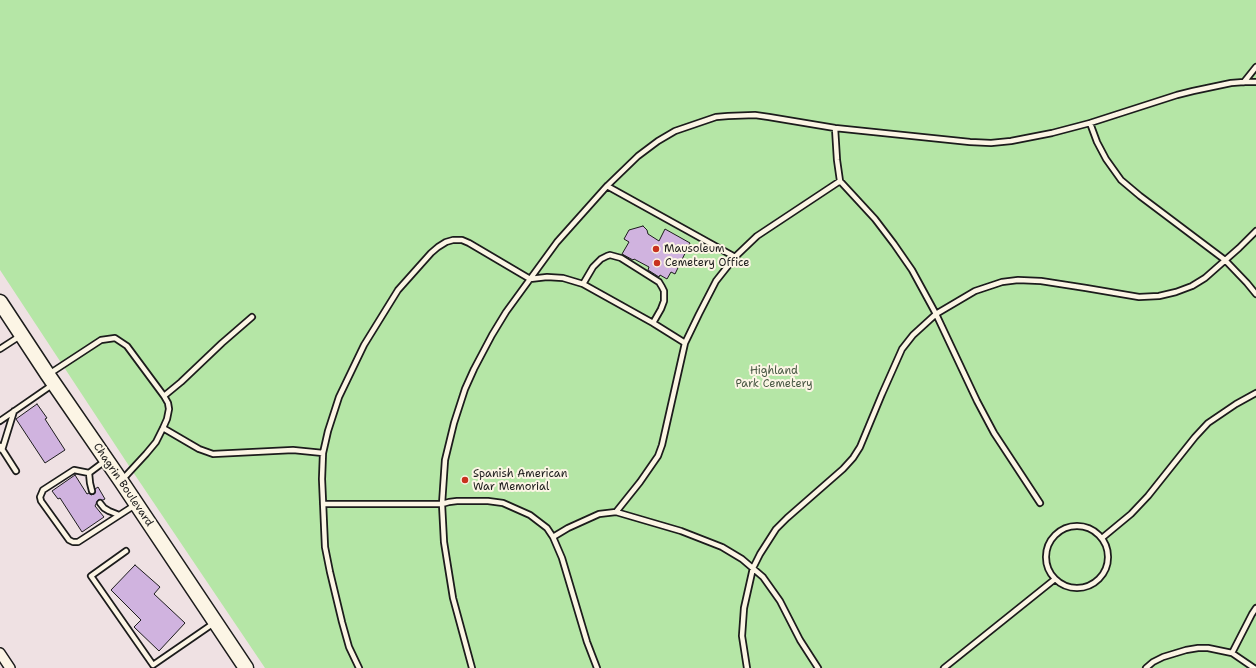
<!DOCTYPE html>
<style>
body{margin:0}
canvas{display:block;background:#efe1e3}
</style>
<canvas width="1256" height="668"></canvas>
<script>
const context = document.querySelector('canvas').getContext('2d');
context.lineJoin = 'round';
function paint(path, color) { context.fillStyle = color; context.fill(path, 'evenodd'); }
const toPath = rows => new Path2D(rows.map(r => 'M' + r).join(''));
function stroke(path, color, width, dash) { context.strokeStyle = color; context.lineWidth = width; context.lineCap = dash ? 'butt' : 'round'; context.setLineDash(dash || []); context.stroke(path); }
function label(font, color, halo, rows, align = 'center') {
  context.font = font + ' "Shantell Sans",sans-serif'; context.lineWidth = 4; context.setLineDash([]); context.textBaseline = 'middle'; context.strokeStyle = halo; context.fillStyle = color; for (const [text, x, y, turn = 0] of rows) {
    context.save(); context.translate(x, y); context.rotate((+turn || 0) * Math.PI / 180); context.textAlign = isNaN(turn) ? turn : align; if (halo) context.strokeText(text, 0, 0); context.fillText(text, 0, 0); context.restore();
  }
}
const green = toPath([
 [0,0,1256,0,1256,668,265,668,135,475,0,270]
]);
const building = toPath([
 [643,226,647,230,648,234,659,241,665,229,690,243,675,274,671,272,667,279,660,275,659,277,648,270,649,267,634,259,633,260,622,254,629,242,624,239,629,230,643,226],
 [37,404,47,418,45,419,65,450,45,463,16,419,37,404],
 [75,475,87,494,89,493,91,495,94,494,95,489,98,487,105,499,103,500,98,500,95,506,104,517,82,532,60,498,58,499,52,491,75,475],
 [135,565,160,587,154,594,185,623,159,651,134,627,141,620,111,590,135,565]
]);
const service = toPath([
 [1244,82,1256,67],
 [1090,123,1097,142,1106,159,1121,180,1140,196,1225,260,1247,283,1256,294],
 [835,128,837,160,840,181,875,219,894,244,912,270,936,314,977,401,994,433,1040,503],
 [607,186,735,257],
 [583,284,593,267,601,259,607,256,610,255,621,258,659,282,662,287,664,291,664,301,661,309,653,323],
 [0,349,20,336],
 [49,374,101,340,115,338,127,346,164,396,168,403,169,409,167,419,163,428,156,442,146,454,122,480],
 [164,396,181,382,222,343,252,317],
 [0,421,52,385],
 [163,428,199,449,213,454,293,450,323,453],
 [0,446,16,471],
 [2,450,14,411],
 [105,461,89,473,74,470,43,490,40,497,41,501,69,540,73,542,78,542,135,505],
 [89,473,90,483,92,491],
 [100,503,104,508,109,511,119,515],
 [323,504,442,504,449,502,457,501,488,501,503,503,530,515,547,528,553,537,562,558,587,642,597,668],
 [616,512,640,482,658,456,662,445,685,343,699,314,716,281,735,257,757,236,840,181],
 '1046 557a31 31 0 1 1 62 0a31 31 0 1 1-62 0Z',
 [553,537,568,528,599,514,616,512,681,531,722,547,742,559,763,577,780,601,800,640,818,668],
 [1102,538,1131,514,1148,496,1195,437,1208,423,1236,404,1256,393],
 [126,551,91,576,153,665,214,623],
 [1232,653,1252,614,1256,608],
 [359,668,349,647,342,622,330,572,325,547,322,479,323,453,328,431,339,397,364,345,398,290,431,253,438,247,446,242,453,240,462,240,469,243,530,279,547,277,563,278,583,284,653,323,685,343],
 [472,668,453,598,444,542,442,504,445,460,454,423,465,389,474,369,492,335,506,312,557,242,607,186,638,156,658,141,675,131,716,117,728,116,755,115,769,117,835,128,970,142,991,143,1011,141,1052,133,1090,123,1177,95,1193,91,1231,83,1244,82,1256,82],
 [747,668,742,636,744,608,753,568,760,554,776,529,787,518,843,469,853,458,860,447,882,394,902,349,913,335,936,314,975,291,1002,282,1018,280,1041,281,1086,288,1139,297,1159,296,1176,292,1192,286,1205,278,1239,248,1256,231],
 [944,668,1055,579],
 [1146,668,1153,662,1163,657,1186,650,1198,648,1208,648,1232,653,1254,668]
]);
const minor = toPath([
 [0,653,10,668]
]);
const primary = toPath([
 [0,302,48,375,121,481,246,668]
]);
const markers = [
 [656,249,4,"#c8321e"],
 [657,263,4,"#c8321e"],
 [465,480,4,"#c8321e"]
];
const poiNames = [
 ["Mausoleum",664,249],
 ["Cemetery Office",665,263],
 ["Spanish American",473,474],
 ["War Memorial",473,487]
];
const parkNames = [
 ["Highland",774,371],
 ["Park Cemetery",774,384]
];
const streetNames = [
 ["Chagrin Boulevard",123,485,56]
];
paint(green, '#b5e6a6');
paint(building, '#d0b3df');
stroke(building, '#1c1c1c', 1);
stroke(service, '#1c1c1c', 8);
stroke(minor, '#1c1c1c', 12);
stroke(primary, '#1c1c1c', 17);
stroke(service, '#fcf5e5', 4.5);
stroke(minor, '#fcf5e5', 9);
stroke(primary, '#fcf5e5', 14);
for (const [x, y, r, color] of markers) { const dot = new Path2D(); dot.arc(x, y, r, 0, 2 * Math.PI); context.fillStyle = color; context.fill(dot); stroke(dot, '#fcf5e5', 1.5); }
label('11px', '#1c1c1c', '#fcf5e5', poiNames, 'left');
label('11px', '#4a5945', '#fcf5e5', parkNames);
label('11px', '#1c1c1c', '#fcf5e5', streetNames);
</script>
